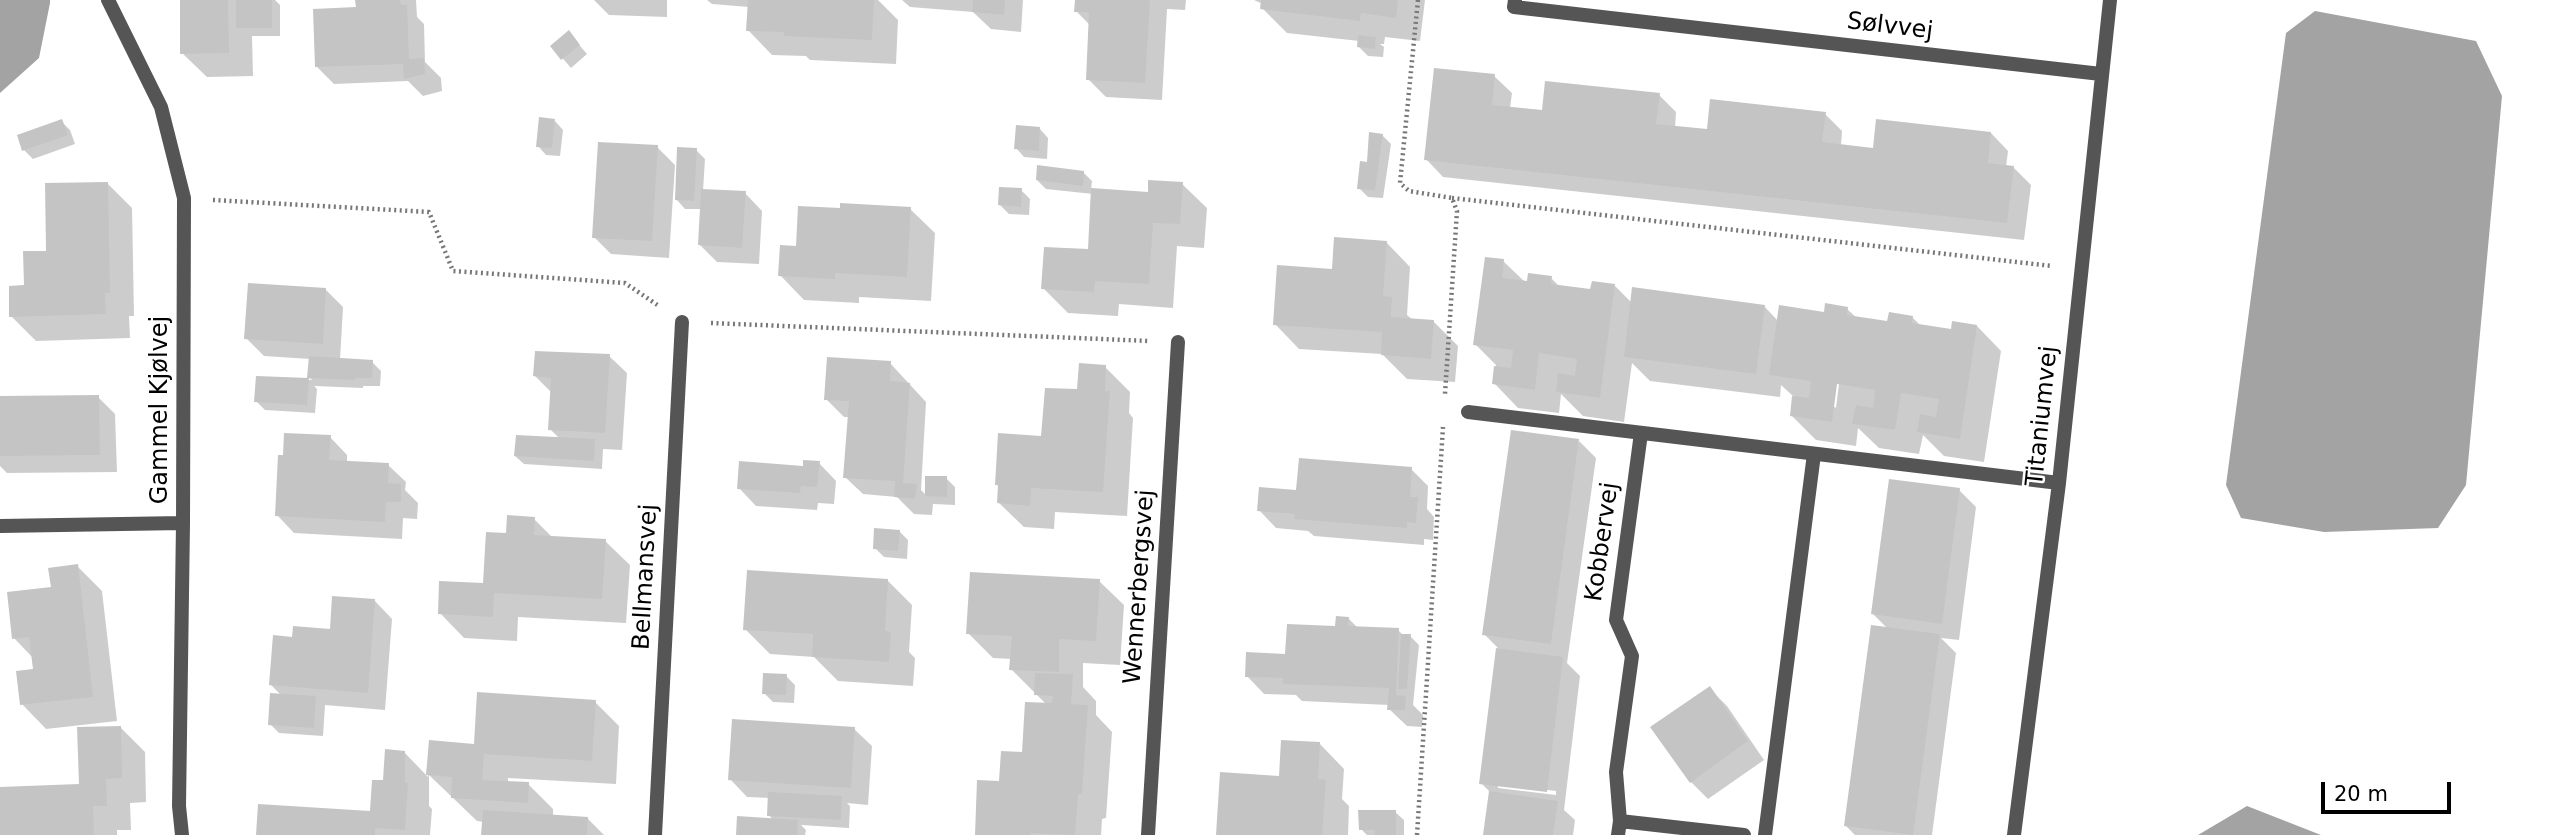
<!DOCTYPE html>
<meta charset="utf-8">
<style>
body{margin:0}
#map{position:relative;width:2570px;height:835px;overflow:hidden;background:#fff;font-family:"DejaVu Sans",sans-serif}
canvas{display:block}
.scale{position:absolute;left:2321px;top:782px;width:130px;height:32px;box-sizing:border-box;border:4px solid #000;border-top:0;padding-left:9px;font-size:21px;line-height:24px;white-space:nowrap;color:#000;-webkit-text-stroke:5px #fff;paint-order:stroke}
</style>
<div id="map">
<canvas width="2570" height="835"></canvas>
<div class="scale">20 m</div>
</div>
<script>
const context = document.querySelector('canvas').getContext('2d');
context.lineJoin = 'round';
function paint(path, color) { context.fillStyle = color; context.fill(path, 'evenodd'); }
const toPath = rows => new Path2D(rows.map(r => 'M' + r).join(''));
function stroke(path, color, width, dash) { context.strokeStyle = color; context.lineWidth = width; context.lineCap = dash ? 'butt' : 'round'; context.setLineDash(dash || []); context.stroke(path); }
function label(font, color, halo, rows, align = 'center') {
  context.font = font + ' "DejaVu Sans",sans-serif'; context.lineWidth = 5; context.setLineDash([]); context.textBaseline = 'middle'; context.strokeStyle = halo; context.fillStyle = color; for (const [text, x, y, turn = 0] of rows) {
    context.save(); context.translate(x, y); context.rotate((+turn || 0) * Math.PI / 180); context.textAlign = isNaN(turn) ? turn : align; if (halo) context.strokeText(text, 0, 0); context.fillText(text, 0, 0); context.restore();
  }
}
const water = toPath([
 [0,0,50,0,50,3,39,58,0,93],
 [2315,11,2476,41,2502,96,2466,485,2438,528,2324,532,2241,518,2226,485,2286,33],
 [2247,806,2321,835,2198,835]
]);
const shadow = toPath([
 [181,0,275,0,280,5,280,36,252,36,253,76,207,77,182,53],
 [357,0,416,0,417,17,424,24,425,62,441,78,442,91,423,96,408,81,334,84,317,67,357,9],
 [594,0,667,0,667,17,609,15],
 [707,0,878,0,898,20,896,64,810,60,806,56,772,55,748,30,749,7,712,4],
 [902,0,1023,0,1021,32,991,29,973,12,910,7],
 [1077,0,1186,0,1185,10,1167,9,1162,100,1106,97,1088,79,1091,26,1076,11],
 [1254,0,1425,0,1420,41,1385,37,1384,44,1380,44,1384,47,1383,57,1368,56,1359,47,1359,41,1287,33,1262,8,1263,4],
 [569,33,587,54,571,68,552,46],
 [1494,76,1512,93,1510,108,1543,112,1659,95,1676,112,1675,128,1709,131,1825,114,1842,131,1841,146,1875,150,1991,133,2008,151,2006,167,2013,167,2031,185,2024,240,1443,177,1426,159],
 [61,121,70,130,75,144,33,159,24,150],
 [555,121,563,130,560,156,546,155,538,146],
 [1040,129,1048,138,1047,159,1024,157,1016,148],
 [1382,135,1391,144,1383,198,1368,197,1359,188],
 [657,147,675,165,669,258,611,254,594,237],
 [696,150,705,159,703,191,745,193,762,211,759,264,717,262,699,244,702,209,685,209,677,200],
 [1083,172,1092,181,1091,190,1150,194,1182,184,1207,208,1204,248,1177,246,1173,308,1119,304,1118,316,1068,313,1043,288,1090,251,1093,194,1046,189,1037,180],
 [108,184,132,208,134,316,129,316,130,338,36,341,11,316,25,287,48,253],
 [1021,190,1030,199,1029,215,1009,214,1000,205],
 [910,209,935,233,931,301,859,297,859,303,804,300,780,275,797,248],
 [1386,242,1410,267,1407,315,1413,320,1433,321,1458,346,1455,382,1407,379,1382,354,1299,349,1275,324,1334,271],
 [1503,261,1525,282,1551,278,1560,287,1592,291,1615,286,1632,303,1764,306,1778,321,1847,309,1857,318,1889,323,1912,317,1921,326,1953,331,1977,326,2001,351,1984,462,1944,456,1923,435,1919,454,1879,448,1858,428,1856,446,1816,440,1791,415,1794,397,1781,385,1780,397,1650,381,1632,363,1624,422,1583,416,1561,394,1559,413,1518,408,1494,383,1496,365,1475,344],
 [1837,375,1840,376,1836,408,1832,405],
 [325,289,343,307,340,360,372,362,381,371,380,386,363,386,363,388,314,386,317,389,315,413,265,410,256,401,257,378,312,380,309,377,310,359,264,356,246,338],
 [609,356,627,373,622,450,603,449,602,469,524,464,515,456,560,439,550,429,552,393,535,376],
 [890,363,926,402,921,490,927,496,927,477,946,478,955,487,955,505,933,504,932,515,914,514,897,497,863,494,845,477,849,417,844,417,826,399],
 [1105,367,1130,392,1129,413,1133,418,1127,516,1055,512,1054,529,1024,527,999,503,1000,488,996,484,1043,438,1079,391],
 [98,397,115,414,117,472,7,473,0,466,0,398],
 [330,437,347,455,347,462,388,465,406,482,405,490,418,503,417,519,403,518,402,539,294,533,277,515],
 [1579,441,1596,458,1567,663,1580,676,1564,810,1575,820,1573,835,1485,835,1491,793,1481,783,1498,648,1484,634],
 [1498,784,1556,791,1556,795,1498,788],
 [819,463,836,481,834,504,818,503,817,510,756,506,739,488],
 [1411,469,1428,486,1427,509,1434,517,1433,540,1424,539,1424,545,1314,536,1308,531,1276,528,1259,510,1298,492],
 [1959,490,1976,507,1959,640,1941,638,1956,653,1932,835,1855,835,1846,826,1888,629,1872,613],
 [534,519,553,538,605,541,630,565,626,623,518,617,517,641,464,638,440,613,485,585,508,535],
 [899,531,908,540,907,559,884,557,875,548],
 [77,566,102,591,117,721,46,729,22,704,35,671,33,658,14,638,53,588],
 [887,580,912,605,909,652,915,658,913,686,838,681,814,657,770,654,745,629],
 [1099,581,1124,605,1120,665,1083,663,1083,687,1096,701,1096,715,1112,732,1106,818,1102,819,1101,835,976,835,1001,783,1023,753,1046,704,1011,669,1012,659,993,658,968,633],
 [375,601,392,619,385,710,325,705,323,736,279,733,270,724,281,695,271,685,331,630],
 [1348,618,1358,628,1398,630,1404,636,1410,636,1419,645,1413,705,1423,715,1422,727,1407,726,1389,709,1389,705,1302,701,1296,695,1264,694,1247,676,1287,656,1336,628],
 [786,676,795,685,794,703,773,702,764,693],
 [1709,688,1727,706,1764,760,1708,799,1691,782],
 [595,702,619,726,616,784,508,778,508,783,528,784,553,809,553,816,588,819,604,835,483,835,484,822,477,821,429,775,429,806,432,809,430,835,258,835,372,813,384,782,404,752,428,777,430,742,476,746],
 [120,727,145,752,146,802,130,803,131,830,117,830,117,835,0,835,0,788,81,786],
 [854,729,872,746,868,805,847,803,850,806,849,828,801,825,806,830,805,835,737,835,773,820,769,815,770,798,747,797,730,779],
 [1320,744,1344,769,1342,799,1349,806,1348,835,1219,835],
 [1395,812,1404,820,1404,835,1367,835,1361,829]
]);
const building = toPath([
 [180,0,228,0,229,53,180,54],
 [236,0,272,0,272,28,236,28],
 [355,0,400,0,401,5,407,5,409,59,424,58,425,74,404,79,403,64,315,67,313,9,356,7],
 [748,0,874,0,872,40,784,36,784,32,746,31],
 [973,0,1005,0,1004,15,972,12],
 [1075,0,1150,0,1145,83,1086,80,1089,12,1074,12],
 [1261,0,1398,0,1396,18,1361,13,1360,21,1260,9],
 [569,30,580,45,561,60,550,46],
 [1358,35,1376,37,1375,49,1357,47],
 [1434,68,1495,74,1492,105,1542,110,1545,81,1660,93,1656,124,1707,129,1710,99,1826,112,1822,142,1873,148,1876,119,1991,132,1988,163,2014,166,2007,223,1424,160],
 [539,117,555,119,552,148,536,147],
 [62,119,68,135,22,151,17,135],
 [1016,125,1040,127,1039,151,1014,149],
 [1369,132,1383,134,1375,190,1357,189,1360,161,1367,162],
 [598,142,658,145,652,241,592,238],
 [677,147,697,148,694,201,675,200],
 [1037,165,1084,171,1083,186,1036,180],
 [1148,180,1183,182,1180,224,1153,223,1149,284,1095,281,1094,292,1041,289,1044,247,1088,249,1091,188,1148,192],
 [108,182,110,293,105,293,106,314,9,317,9,286,24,285,23,251,46,251,45,183],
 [999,187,1022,188,1021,207,998,205],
 [701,189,746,191,742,248,698,245],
 [840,203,911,207,907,277,835,273,835,279,778,276,780,245,796,246,798,206,840,208],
 [1334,237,1387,241,1383,296,1392,297,1391,317,1434,320,1431,359,1381,355,1382,332,1273,325,1277,265,1332,269],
 [1485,257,1504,259,1502,278,1527,281,1528,273,1552,276,1551,284,1590,289,1592,281,1615,284,1600,398,1556,392,1558,373,1575,376,1577,359,1539,353,1535,390,1492,384,1494,366,1511,368,1513,350,1473,345],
 [248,283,326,288,323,344,244,339],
 [1632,287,1765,305,1756,374,1624,357],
 [1825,303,1848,307,1847,315,1887,321,1889,312,1913,316,1912,323,1951,329,1952,321,1977,325,1960,439,1917,432,1920,414,1936,417,1939,399,1901,393,1895,430,1852,424,1856,405,1873,408,1875,390,1837,384,1832,422,1790,416,1792,396,1809,398,1811,381,1769,375,1779,305,1824,312],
 [535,351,610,354,605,433,548,430,551,378,533,376],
 [309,356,373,360,372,378,355,378,355,380,307,378],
 [827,357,891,361,890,381,910,383,903,483,917,484,915,499,894,497,895,481,843,478,849,401,824,400],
 [1079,363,1106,365,1105,391,1110,391,1103,492,1031,488,1030,506,997,503,998,485,995,485,998,433,1041,436,1045,388,1077,389],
 [256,376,309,378,307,405,254,402],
 [99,395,100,455,0,456,0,396],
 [1511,430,1579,439,1551,644,1482,635],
 [284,433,331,435,329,460,389,463,388,483,401,484,401,502,386,502,385,522,275,516,278,455,283,455],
 [516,435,595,439,594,461,514,456],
 [1299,458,1412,467,1410,497,1418,497,1416,523,1407,522,1407,528,1294,519,1295,514,1257,511,1259,487,1296,490],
 [803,460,820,461,817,487,801,486,800,493,737,489,739,461,803,466],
 [925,476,947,476,947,497,925,496],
 [1889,479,1960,488,1942,624,1871,614],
 [507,515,535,517,534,535,606,539,602,599,494,593,493,617,438,614,439,581,483,583,486,532,506,533],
 [874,528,900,530,898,551,873,549],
 [78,564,93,697,20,705,16,671,33,669,29,637,12,639,7,592,51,587,48,568],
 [747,570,888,579,885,631,891,632,889,662,812,657,813,634,743,630],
 [970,572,1100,579,1096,641,1059,639,1059,672,1009,670,1012,636,966,634],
 [332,596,375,599,368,693,269,685,273,635,292,637,293,626,330,629],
 [1336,616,1349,617,1348,626,1399,628,1396,695,1406,696,1405,710,1387,710,1389,688,1283,684,1283,678,1245,677,1246,652,1285,654,1287,624,1335,626],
 [1871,625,1940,634,1913,835,1844,826],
 [1401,634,1411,634,1407,689,1398,689],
 [1496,648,1563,657,1547,792,1479,784],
 [763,673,787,674,786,695,762,694],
 [1035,673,1073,674,1071,704,1088,705,1082,794,1078,794,1075,835,1031,833,1031,835,975,835,977,780,999,781,1001,751,1022,752,1025,702,1052,703,1053,696,1034,695],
 [1710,686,1748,741,1690,783,1650,727],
 [477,692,596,700,592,761,484,754,482,780,529,782,528,803,451,798,452,777,426,775,429,740,474,744],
 [270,693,316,696,314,728,268,725],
 [732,719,855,727,851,788,728,780],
 [121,726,122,778,106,779,107,806,93,806,94,835,0,835,0,787,79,784,77,727],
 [1281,740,1320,742,1318,779,1326,780,1322,835,1216,835,1220,772,1279,776],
 [385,749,405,751,405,782,408,783,405,830,375,828,375,835,256,835,258,804,370,811,372,780,383,780],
 [1489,791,1558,801,1553,835,1483,835],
 [768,792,842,796,841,820,767,816],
 [483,810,588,817,587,835,481,835],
 [1358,810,1396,810,1396,835,1374,835,1375,830,1359,830],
 [737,816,798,820,797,835,736,835]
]);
const path = toPath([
 [1418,0,1400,183,1409,191,1452,198,1457,211,1445,394],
 [1452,198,2052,266],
 [213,200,429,212,453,271,625,283,659,306],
 [711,323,1150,341],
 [1417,835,1443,427]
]);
const street = toPath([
 [108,0,161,107,184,198,183,523,179,806,182,835],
 [1515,0,1514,7,2101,74],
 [1468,412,2059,483],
 [1641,433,1616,620,1632,656,1616,772,1620,821,1744,835],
 [0,526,183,523],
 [655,835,682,322],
 [1148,835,1178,342],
 [1618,835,1620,821],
 [1765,835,1814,454],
 [2014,835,2059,483,2110,0]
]);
const streetNames = [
 ["Sølvvej",1890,27,7],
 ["Gammel Kjølvej",161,410,-90],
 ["Titaniumvej",2043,416,-84],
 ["Kobbervej",1603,542,-82],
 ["Bellmansvej",646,577,-87],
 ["Wennerbergsvej",1140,587,-86]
];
paint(water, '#a3a3a3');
paint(shadow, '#0003');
paint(building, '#c4c4c4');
stroke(path, '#777', 4.5, [2, 3.5]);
stroke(street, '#555', 14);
label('24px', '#000', '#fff', streetNames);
</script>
